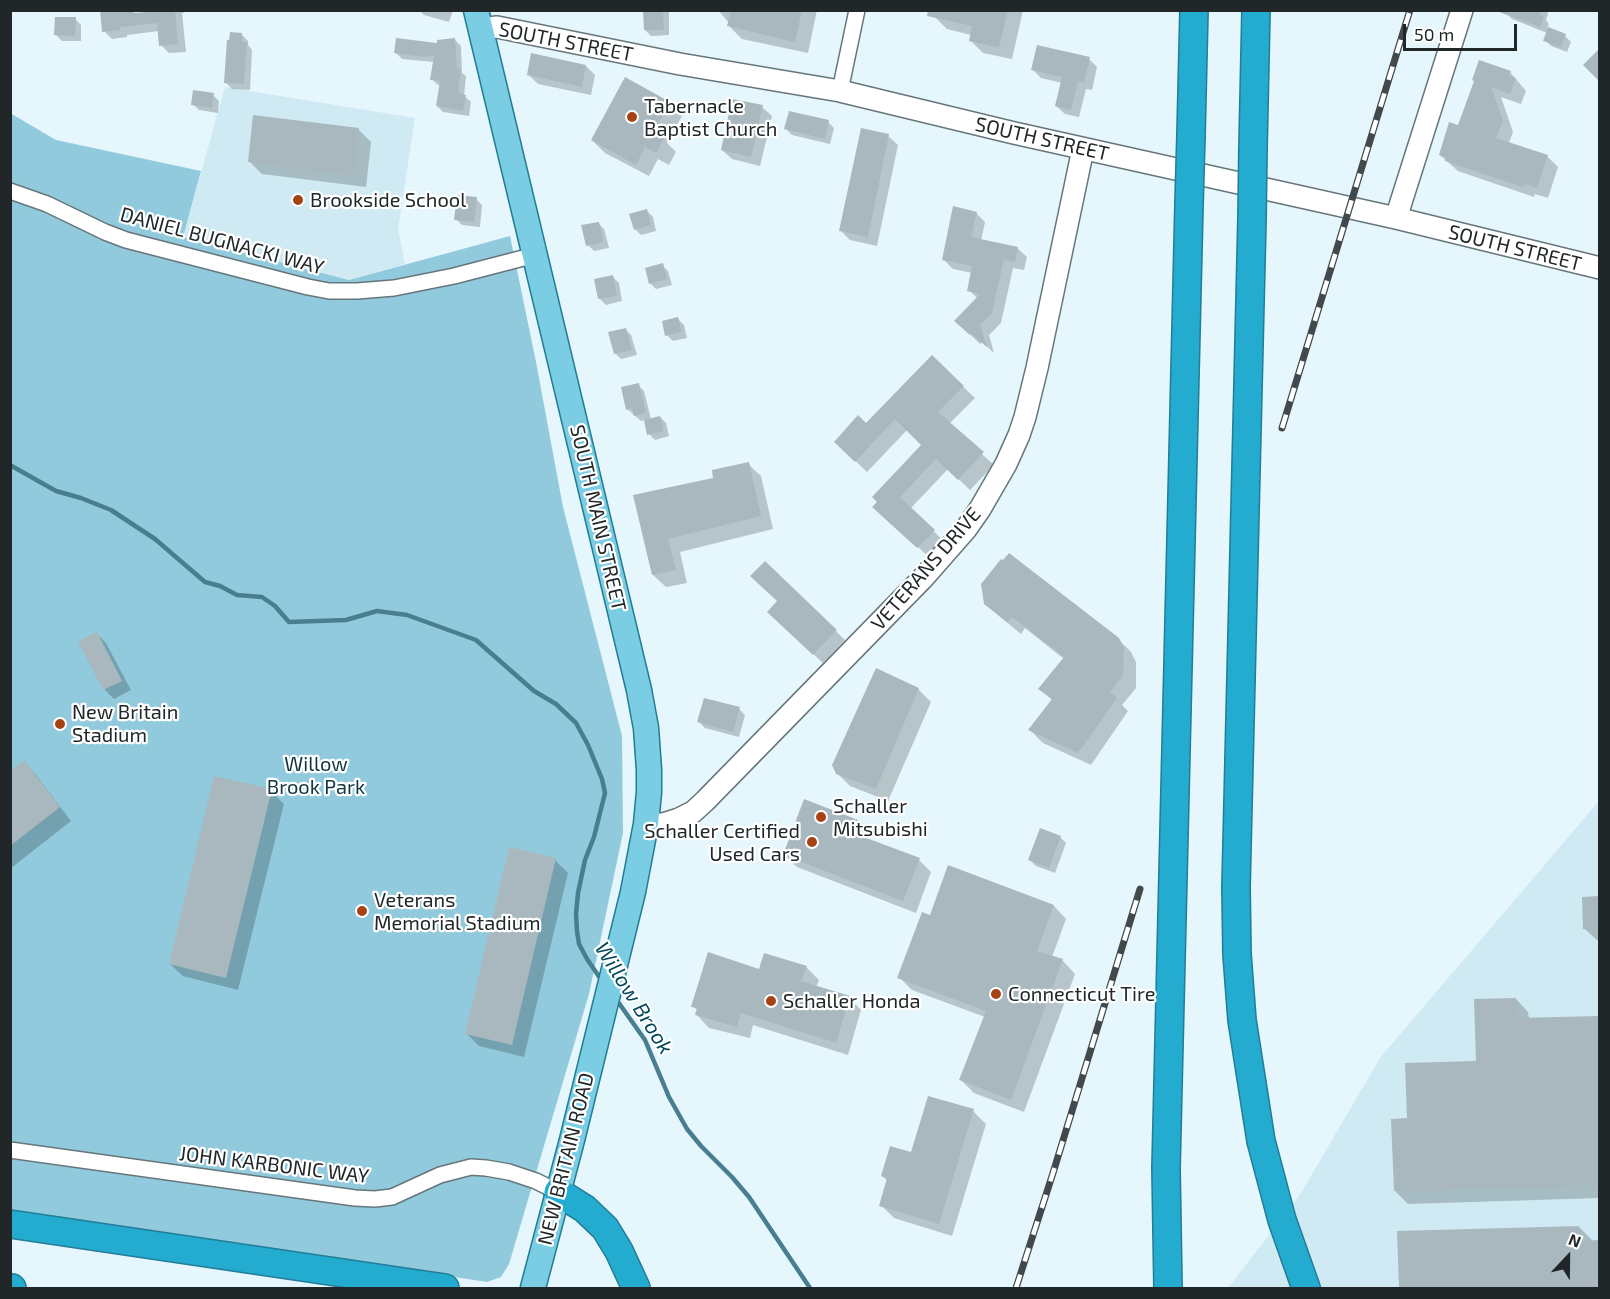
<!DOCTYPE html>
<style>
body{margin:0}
#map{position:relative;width:1610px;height:1299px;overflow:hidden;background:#e5f6fc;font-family:"Exo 2",sans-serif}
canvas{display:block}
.frame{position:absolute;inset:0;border:12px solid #212729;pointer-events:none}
.north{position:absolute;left:1538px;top:1227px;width:60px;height:60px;-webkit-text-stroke:4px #fff;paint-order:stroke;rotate:22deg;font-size:16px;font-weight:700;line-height:24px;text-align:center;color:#212729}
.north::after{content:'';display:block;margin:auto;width:21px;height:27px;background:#212729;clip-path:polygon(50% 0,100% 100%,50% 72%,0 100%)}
.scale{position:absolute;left:1403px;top:24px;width:114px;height:27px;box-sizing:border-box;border:3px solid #212729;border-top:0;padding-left:8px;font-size:18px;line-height:21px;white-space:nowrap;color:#212729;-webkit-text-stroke:4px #fff;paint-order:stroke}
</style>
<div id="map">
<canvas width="1610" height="1299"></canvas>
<div class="frame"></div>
<div class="north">N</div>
<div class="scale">50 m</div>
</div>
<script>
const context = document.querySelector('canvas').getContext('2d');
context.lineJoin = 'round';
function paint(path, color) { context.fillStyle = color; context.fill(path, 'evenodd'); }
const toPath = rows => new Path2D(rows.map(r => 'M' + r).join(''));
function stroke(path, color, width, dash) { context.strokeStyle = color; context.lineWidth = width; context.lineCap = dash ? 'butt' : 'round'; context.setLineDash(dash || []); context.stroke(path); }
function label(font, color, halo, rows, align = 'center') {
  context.font = font + ' "Exo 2",sans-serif'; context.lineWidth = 4.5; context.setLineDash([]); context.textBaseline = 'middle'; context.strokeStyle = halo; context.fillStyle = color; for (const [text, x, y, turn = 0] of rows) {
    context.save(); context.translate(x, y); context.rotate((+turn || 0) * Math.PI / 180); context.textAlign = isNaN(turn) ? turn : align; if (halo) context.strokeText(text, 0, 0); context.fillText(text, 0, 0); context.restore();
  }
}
const built = toPath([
 [225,87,415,118,398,229,405,264,349,280,183,237],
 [1599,801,1599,1288,1228,1288,1301,1193,1380,1058]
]);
const green = toPath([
 [10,113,56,140,201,171,183,237,349,280,510,236,536,362,563,507,622,736,623,833,589,994,509,1264,501,1277,487,1282,11,1210]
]);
const shadow = toPath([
 [160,10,184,10,184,13,182,13,186,52,169,53,161,45,159,31,127,35,127,37,112,39,104,31,133,11,136,14,160,12],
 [419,10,453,10,449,22,424,15],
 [645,10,669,10,669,35,651,36,645,30],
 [718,10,817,10,808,53,742,39,729,26,729,23],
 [936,10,1023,10,1012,59,983,53,970,40,971,35,947,29,934,16],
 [1507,10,1546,10,1548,13,1546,20,1549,24,1547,29,1565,36,1571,42,1567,52,1551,46,1545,40,1547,33,1512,19,1506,13],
 [75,19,81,25,81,41,62,41,56,35],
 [242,35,248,41,248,45,252,50,250,90,232,89,226,83],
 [455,40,461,46,462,73,466,76,464,96,471,102,469,116,443,112,437,106,441,85,438,85,432,79,434,62,402,59,396,53],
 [1089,59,1097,67,1092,90,1086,89,1079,117,1065,114,1056,106,1062,83,1041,78,1033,70],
 [586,66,595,75,591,95,538,84,529,75],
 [1510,72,1526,91,1521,104,1501,97,1513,132,1509,143,1547,156,1558,167,1548,198,1535,194,1534,197,1458,171,1440,155,1459,127,1475,82],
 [213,95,219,101,218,113,199,110,193,104],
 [669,103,682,116,667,143,676,152,669,165,658,159,649,176,605,153,592,140],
 [762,107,772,116,760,166,732,159,722,150],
 [828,122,834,128,830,144,792,135,786,129],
 [359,130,371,142,366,187,262,174,249,161],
 [888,136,898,145,877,246,850,240,841,231],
 [476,199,482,205,480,227,462,225,456,219],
 [647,211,653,217,656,231,641,235,635,229],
 [976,213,985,222,981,241,1017,248,1027,257,1024,270,1013,268,1001,323,989,335,994,353,982,342,980,344,966,330,978,299,969,290,972,273,953,269,943,259],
 [598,223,604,229,609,248,594,251,588,245],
 [662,265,668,271,672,285,656,289,650,283],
 [613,277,619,283,622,301,606,305,600,299],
 [678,319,684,325,687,338,673,341,667,335],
 [625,329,631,335,637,355,621,359,615,353],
 [932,357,975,398,949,424,994,465,970,490,948,469,910,509,945,542,930,558,886,518,923,445,907,430,867,472,836,442,867,425],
 [638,385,644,391,651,419,660,417,666,423,669,436,655,440,649,434,645,420,641,421,627,409],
 [748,464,761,476,773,529,680,552,687,583,666,587,653,575,634,497,714,479],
 [1003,562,1118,639,1131,652,1136,662,1136,688,1122,705,1128,711,1091,765,1043,743,1030,730,1053,701,1041,689,1064,659,1025,628,1021,634,999,616,985,603],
 [765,563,845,640,823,663,778,621,779,601],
 [97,634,106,643,131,690,114,699,105,690,80,642],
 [918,689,931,702,888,801,850,786,837,773],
 [739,709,745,715,739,737,705,728,699,722],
 [24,762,36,775,71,821,10,869,10,773],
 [271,791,284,804,238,990,183,976,170,964],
 [857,821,869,834,867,840,919,860,931,872,916,913,797,867,784,855],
 [1060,837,1066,843,1055,873,1036,866,1030,860],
 [555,860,568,873,524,1057,479,1046,466,1033],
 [949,867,1054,906,1066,919,1052,957,1063,961,1075,974,1024,1112,974,1093,961,1080,985,1017,912,990,899,977,931,917],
 [1584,898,1600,898,1600,941,1598,941,1585,929],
 [806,967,819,980,816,987,849,998,861,1010,848,1055,753,1025,750,1038,709,1028,697,1015,698,1011,693,1006,760,970],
 [1516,999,1528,1012,1529,1019,1600,1017,1600,1198,1408,1204,1395,1191,1409,1120,1477,1062],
 [973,1111,986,1124,952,1236,894,1218,881,1205,888,1181,882,1176],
 [1579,1227,1592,1240,1592,1242,1600,1242,1600,1288,1400,1288,1398,1232]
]);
const stream = toPath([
 [10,465,56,491,81,498,111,510,155,539,205,582,220,586,237,595,262,597,275,606,289,622,346,620,377,611,407,615,476,640,534,691,556,704,576,723,588,745,602,779,605,793,594,837,585,860,578,893,576,914,577,931,579,944,587,959,602,981],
 [616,999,645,1040,669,1097,687,1129,701,1146,732,1177,749,1197,810,1288]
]);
const building = toPath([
 [100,10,134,10,134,13,175,10,178,44,159,46,157,23,120,27,120,30,102,32],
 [643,10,663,10,664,30,644,30],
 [731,10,802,10,795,42,727,26],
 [928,10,1008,10,999,48,969,41,972,26,927,16],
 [1499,10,1541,10,1540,15,1544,16,1540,27,1499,12],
 [55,17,76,17,75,36,54,35],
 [1548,27,1566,34,1561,47,1543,41],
 [230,32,242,33,242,42,247,42,244,84,224,83,227,40,229,40],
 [396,38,437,43,437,40,455,38,457,68,461,69,458,93,466,95,463,111,436,106,440,81,430,80,434,56,422,57,394,53],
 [1037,45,1090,57,1084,83,1078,81,1071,110,1055,106,1062,77,1031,70],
 [1599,49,1599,81,1583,65],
 [531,53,586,65,582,87,527,75],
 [1479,60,1511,71,1509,76,1516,78,1510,94,1491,87,1503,121,1496,138,1548,155,1537,188,1524,184,1523,187,1445,161,1446,158,1439,155,1449,122,1458,125,1474,81,1472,80],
 [625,77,670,102,653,133,664,138,656,153,645,147,636,165,591,140],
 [193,90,214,93,212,108,191,105],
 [732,99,763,105,751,157,721,150],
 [789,111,829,120,825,139,784,129],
 [253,115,359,128,353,175,248,162],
 [861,128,889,134,868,237,839,231],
 [457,195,477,197,474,222,454,220],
 [953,206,977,212,971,237,1018,247,1015,262,1004,259,992,313,980,325,987,347,971,334,970,335,954,321,980,294,967,291,972,266,942,260],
 [647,209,651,225,634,230,629,214],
 [599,222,603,242,586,246,581,225],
 [663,263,667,279,649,284,645,268],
 [613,275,617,296,598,299,594,279],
 [678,317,682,332,665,336,662,321],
 [626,328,632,350,614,354,608,332],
 [932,355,964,386,938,412,984,452,958,480,936,459,900,497,935,530,917,548,872,507,877,502,872,497,921,445,895,419,855,462,834,442,858,415,866,423],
 [639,383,646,413,634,416,632,408,626,410,621,387],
 [660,416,664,431,647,435,644,420],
 [749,462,761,516,668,539,676,570,652,575,633,495,713,478,712,470],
 [1009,553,1119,638,1124,648,1123,675,1110,692,1117,698,1078,753,1028,730,1052,699,1038,689,1064,657,1012,617,1007,622,984,604,981,584,1001,559,1003,560],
 [765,561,837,630,813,655,767,612,777,601,750,576],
 [97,632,122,681,103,690,78,641],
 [876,668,919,688,876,789,836,774,832,765],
 [704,698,740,707,733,732,697,722],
 [24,760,60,807,10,846,10,771],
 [214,776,272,789,226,978,169,964],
 [804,799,858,820,853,833,920,858,903,901,783,855],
 [1040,828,1061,836,1049,868,1028,860],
 [509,847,556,858,512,1045,465,1034],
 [948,865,1054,905,1037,951,1063,959,1011,1100,959,1080,986,1011,897,978,922,912,930,915],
 [1599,896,1599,929,1583,929,1582,897],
 [708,952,759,969,764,953,807,966,801,981,850,996,836,1043,741,1013,737,1027,695,1015,697,1008,691,1007],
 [1516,998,1517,1018,1599,1016,1599,1185,1394,1191,1391,1119,1407,1118,1405,1063,1476,1061,1474,999],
 [928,1096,974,1109,939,1224,879,1206,887,1178,881,1176,890,1146,911,1152],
 [1579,1226,1580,1241,1599,1240,1599,1288,1399,1288,1397,1231]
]);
const street = toPath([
 [840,91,857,10],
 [10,191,47,204,105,232,126,240,308,287,329,291,357,291,394,288,454,276,535,255],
 [10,1150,355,1198,375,1199,392,1197,440,1175,471,1167,486,1168,509,1172,536,1181,558,1192]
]);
const secondary = toPath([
 [480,29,497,27,680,64,840,91,1014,133,1396,218,1600,268],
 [1396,218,1462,10],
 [646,824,663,824,679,819,693,812,705,801,923,578,966,529,980,509,1006,464,1019,435,1025,417,1037,368,1083,149]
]);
const primary = toPath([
 [476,10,639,690,646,728,649,770,649,792,646,824,633,892,572,1140,533,1288]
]);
const highway = toPath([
 [1191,135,1194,10],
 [1253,148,1256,10],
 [1252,218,1236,887,1237,954,1242,1020,1261,1141,1282,1220,1306,1288],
 [558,1192,585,1209,605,1228,619,1251,636,1288],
 [10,1224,445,1288],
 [10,1288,12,1288],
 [1168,1288,1166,1168,1189,204]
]);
const rail = toPath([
 [1282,428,1410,10],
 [1016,1288,1053,1173,1140,889]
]);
const highwayBridge = toPath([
 [1189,204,1191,135],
 [1252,218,1253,148]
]);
const markers = [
 [632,117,6,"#a74215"],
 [298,200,6,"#a74215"],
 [60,724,6,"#a74215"],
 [821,817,6,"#a74215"],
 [812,842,6,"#a74215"],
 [362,911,6,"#a74215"],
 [996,994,6,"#a74215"],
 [771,1001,6,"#a74215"]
];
const streetNames = [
 ["SOUTH STREET",566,42,11],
 ["SOUTH STREET",1042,139,13],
 ["DANIEL BUGNACKI WAY",222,241,15],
 ["SOUTH STREET",1515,248,14],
 ["SOUTH MAIN STREET",598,518,77],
 ["VETERANS DRIVE",926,569,-49],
 ["NEW BRITAIN ROAD",566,1159,-76],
 ["JOHN KARBONIC WAY",274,1165,7]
];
const poiNames = [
 ["Tabernacle",644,106],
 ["Baptist Church",644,129],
 ["Brookside School",310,200],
 ["New Britain",72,712],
 ["Stadium",72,735],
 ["Schaller",833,806],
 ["Mitsubishi",833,829],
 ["Schaller Certified",800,831,"right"],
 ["Used Cars",800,854,"right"],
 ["Veterans",374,900],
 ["Memorial Stadium",374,923],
 ["Connecticut Tire",1008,994],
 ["Schaller Honda",783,1001]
];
const parkNames = [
 ["Willow",316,764],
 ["Brook Park",316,787]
];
const waterNames = [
 ["Willow Brook",634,998,58]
];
paint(built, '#d0eaf3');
paint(green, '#92cadd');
paint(shadow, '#0003');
stroke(stream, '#487e8f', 4.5);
paint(building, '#a8b8be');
stroke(street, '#66767b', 18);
stroke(secondary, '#66767b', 24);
stroke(primary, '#227d96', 27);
stroke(highway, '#227d96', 30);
stroke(street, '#fff', 15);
stroke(secondary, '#fff', 21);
stroke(primary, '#7bcde3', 24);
stroke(highway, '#23acd0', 27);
stroke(rail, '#41494c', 7);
stroke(rail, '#fff', 4.5, [14]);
stroke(highwayBridge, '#227d96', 30, []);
stroke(highwayBridge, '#23acd0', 27);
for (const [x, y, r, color] of markers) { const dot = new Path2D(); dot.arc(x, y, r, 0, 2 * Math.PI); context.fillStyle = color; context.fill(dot); stroke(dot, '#fff', 2); }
label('20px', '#212729', '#fff', streetNames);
label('20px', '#212729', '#fff', poiNames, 'left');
label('20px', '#113540', '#fff', parkNames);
label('italic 21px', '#014758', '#fff', waterNames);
</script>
